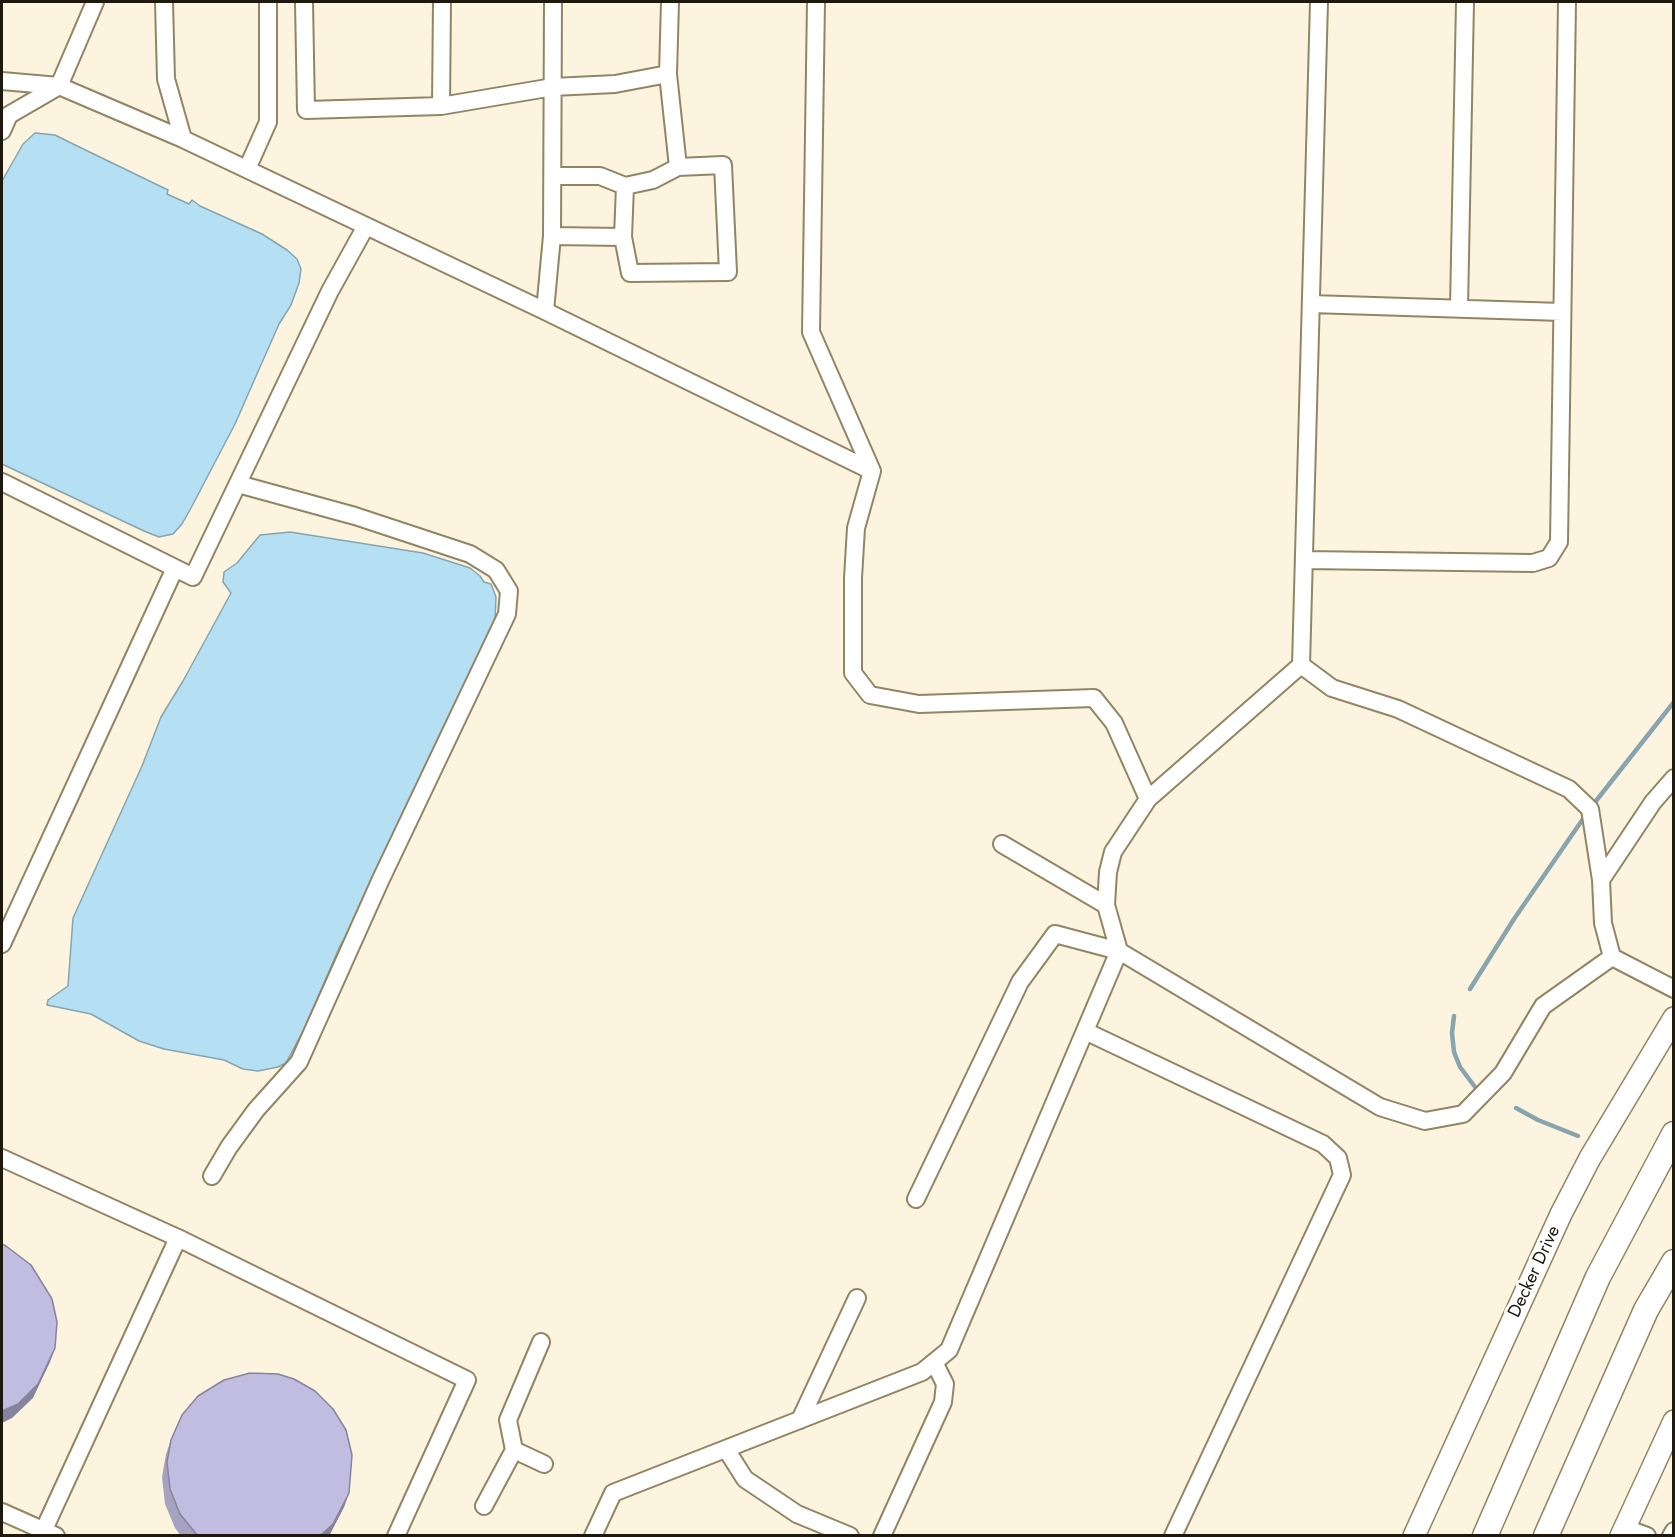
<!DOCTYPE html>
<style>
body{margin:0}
#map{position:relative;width:1675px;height:1537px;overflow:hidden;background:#fdf4df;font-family:Jost,sans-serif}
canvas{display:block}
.frame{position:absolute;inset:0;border:3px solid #1e190c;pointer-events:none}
</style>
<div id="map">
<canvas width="1675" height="1537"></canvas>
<div class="frame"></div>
</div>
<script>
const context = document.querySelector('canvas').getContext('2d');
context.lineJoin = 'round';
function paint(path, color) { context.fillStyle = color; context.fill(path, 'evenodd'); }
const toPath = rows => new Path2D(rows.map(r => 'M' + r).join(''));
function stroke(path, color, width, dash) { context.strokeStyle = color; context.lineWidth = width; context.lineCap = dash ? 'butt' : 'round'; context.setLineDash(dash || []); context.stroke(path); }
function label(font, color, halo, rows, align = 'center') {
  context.font = font + ' Jost,sans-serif'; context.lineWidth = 6; context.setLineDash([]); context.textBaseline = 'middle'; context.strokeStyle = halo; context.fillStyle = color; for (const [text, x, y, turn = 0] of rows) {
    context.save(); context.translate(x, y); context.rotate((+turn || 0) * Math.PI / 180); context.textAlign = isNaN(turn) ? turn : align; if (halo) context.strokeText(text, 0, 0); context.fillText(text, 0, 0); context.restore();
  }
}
const water = toPath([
 [35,133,55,135,69,142,168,190,167,194,189,204,192,200,200,206,262,234,287,250,297,259,301,269,299,283,291,305,279,324,235,424,191,508,182,524,173,534,159,537,144,531,2,464,2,181,23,144,35,133],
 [290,532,423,553,470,568,480,576,484,582,491,584,496,597,495,620,367,897,340,946,304,1029,286,1063,278,1067,258,1071,243,1069,224,1060,164,1049,139,1041,91,1014,47,1005,48,1000,68,986,73,918,142,766,161,717,183,681,231,593,223,582,224,572,237,563,260,535,290,532]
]);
const stream = toPath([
 [1592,806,1674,702],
 [1470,989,1514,919,1585,816],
 [1454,1016,1452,1033,1454,1052,1460,1067,1475,1087],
 [1516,1108,1538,1120,1578,1136]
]);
const minor = toPath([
 [164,2,166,79,183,139],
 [304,2,306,110,441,106,553,87,615,84,668,74],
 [670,2,668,74,678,167],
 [1319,2,1301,665,1332,688,1398,709,1569,789,1590,809,1601,880,1603,923,1612,957,1674,989],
 [2,81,59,86,183,139,545,311,872,471],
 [441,106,442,2],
 [2,131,9,115,59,86,95,2],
 [247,169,268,122,268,2],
 [554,176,600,176,625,186,653,180,678,167,723,165,728,272,630,273,623,237,625,186],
 [552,236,623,237],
 [1311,304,1562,312],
 [1459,308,1465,2],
 [545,311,552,236,553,2],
 [2,482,175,568],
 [1304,560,1533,563,1549,558,1559,542,1567,2],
 [1148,799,1301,665],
 [1002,844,1106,905],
 [1601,880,1653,802,1674,778],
 [2,944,175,568,193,577,330,291,366,226],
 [1085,1031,1323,1144,1338,1158,1342,1175,1173,1536],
 [2,1158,178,1238,467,1380,396,1536],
 [212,1176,229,1147,256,1110,299,1062,381,879,507,614,509,591,496,570,470,554,355,516,238,484],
 [916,1199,1020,982,1055,934,1119,951,1380,1107,1425,1121,1463,1114,1503,1073,1543,1006,1612,957],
 [800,1420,857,1298],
 [726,1449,745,1479,797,1514,850,1536],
 [514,1450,544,1464],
 [484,1506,514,1450,508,1420,541,1342],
 [2,1512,56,1536],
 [1625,1528,1647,1536],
 [41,1536,178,1238],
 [593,1536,613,1493,922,1372,949,1350,1119,951,1106,905,1108,872,1113,852,1148,799,1114,723,1094,698,919,704,870,695,853,673,853,578,856,528,872,471,811,332,816,2],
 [882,1536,943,1402,945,1384,934,1362],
 [1671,1536,1674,1531]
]);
const major = toPath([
 [1414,1536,1561,1214,1590,1158,1674,1018],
 [1621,1536,1674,1421]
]);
const highway = toPath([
 [1485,1536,1598,1277,1674,1134],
 [1546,1536,1646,1310,1674,1262]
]);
const wall = toPath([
 [171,1440,349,1493,344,1507,329,1536,181,1536,175,1528,165,1504,162,1477,166,1454]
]);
const shadedWall = toPath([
 [55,1348,50,1362,33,1398,12,1418,2,1423,2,1411],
 [349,1493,344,1507,329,1536,320,1536]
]);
const building = toPath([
 [2,1244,6,1246,31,1265,52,1299,57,1322,55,1348,38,1384,18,1404,2,1411,2,1244],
 [250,1373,278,1374,294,1379,315,1391,333,1409,346,1430,352,1455,349,1493,333,1524,320,1536,198,1536,180,1514,170,1489,167,1462,171,1440,182,1415,198,1396,224,1380,250,1373]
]);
const streetNames = [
 ["Decker Drive",1535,1272,-65]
];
paint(water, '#b5dff3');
stroke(water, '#88a4ae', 1.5);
stroke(stream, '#88a4ae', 4.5);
stroke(minor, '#928564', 20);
stroke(major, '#928564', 24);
stroke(highway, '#928564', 27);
stroke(minor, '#fff', 16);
stroke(major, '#fff', 21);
stroke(highway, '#fff', 24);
paint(wall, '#a5a3c1');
paint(shadedWall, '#86849d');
paint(building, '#c0bde0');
stroke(building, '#86849d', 1.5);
label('18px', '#1e190c', '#fff', streetNames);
</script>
